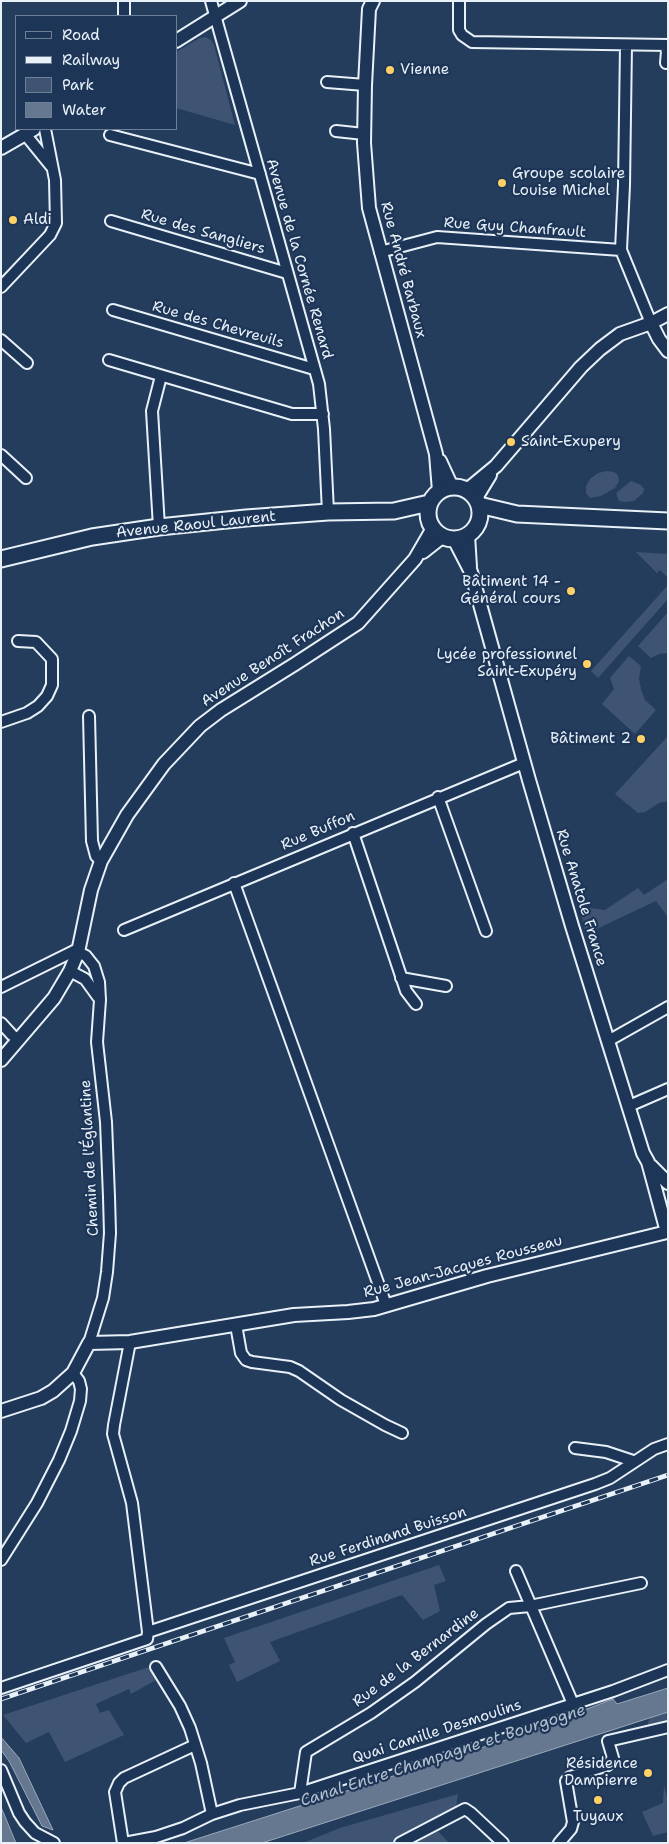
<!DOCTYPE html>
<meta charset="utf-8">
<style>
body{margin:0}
#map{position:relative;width:669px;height:1844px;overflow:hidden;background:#253d5d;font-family:"Shantell Sans",sans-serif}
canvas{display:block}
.frame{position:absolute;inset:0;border:2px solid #e8f1f8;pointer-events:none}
.legend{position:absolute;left:15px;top:15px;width:162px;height:115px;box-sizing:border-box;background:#1d3557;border:1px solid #6e8097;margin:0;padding:6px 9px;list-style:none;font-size:15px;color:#e8f1f8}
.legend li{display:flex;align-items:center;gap:10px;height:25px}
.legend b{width:25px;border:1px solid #6e8097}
</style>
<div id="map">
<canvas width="669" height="1844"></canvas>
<div class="frame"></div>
<ul class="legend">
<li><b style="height:6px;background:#1d3557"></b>Road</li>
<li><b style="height:6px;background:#e8f1f8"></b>Railway</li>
<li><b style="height:14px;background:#3e5472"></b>Park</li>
<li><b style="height:14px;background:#657890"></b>Water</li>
</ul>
</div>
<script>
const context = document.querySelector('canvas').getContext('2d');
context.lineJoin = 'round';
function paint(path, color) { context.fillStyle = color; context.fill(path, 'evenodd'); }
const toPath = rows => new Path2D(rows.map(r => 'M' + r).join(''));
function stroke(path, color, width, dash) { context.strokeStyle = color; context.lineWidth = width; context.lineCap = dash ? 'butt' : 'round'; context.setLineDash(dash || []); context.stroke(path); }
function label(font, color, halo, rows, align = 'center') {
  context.font = font + ' "Shantell Sans",sans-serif'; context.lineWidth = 4.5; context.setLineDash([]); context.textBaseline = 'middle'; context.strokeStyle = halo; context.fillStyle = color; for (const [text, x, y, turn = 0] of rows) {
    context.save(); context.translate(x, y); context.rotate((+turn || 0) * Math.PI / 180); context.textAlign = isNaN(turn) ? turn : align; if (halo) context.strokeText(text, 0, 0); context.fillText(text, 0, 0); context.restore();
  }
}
const green = toPath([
 [205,37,211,40,214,45,235,125,176,108,176,52,198,39],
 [607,471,614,472,618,475,619,481,615,488,601,496,590,498,586,493,586,486,590,479,598,473],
 [631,481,641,485,644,489,643,493,634,501,625,502,619,501,616,493],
 [636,552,668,554,668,578,660,570,657,573],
 [668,585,668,599,598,678,591,671],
 [668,612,668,653,659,654,651,658,638,646],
 [629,656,641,666,639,679,641,689,645,700,656,710,635,734,602,704,614,689,610,678],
 [668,736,668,801,659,803,645,812,638,813,615,794],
 [668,879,668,917,656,901,586,934,581,913,586,910,590,908,605,910,638,888,644,895],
 [439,1565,446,1581,434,1585,440,1611,423,1620,402,1595,270,1642,280,1661,237,1682,229,1665,235,1662,224,1638],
 [149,1667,156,1680,131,1694,129,1689,96,1704,100,1713,109,1710,124,1735,65,1762,49,1732,26,1743,3,1715],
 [668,1712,668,1722,648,1726,648,1722,651,1717],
 [664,1786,668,1800,668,1832,653,1836,642,1812,663,1803],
 [458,1794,456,1807,392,1843,303,1843,340,1828],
 [438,1831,449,1843,416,1843]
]);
const water = toPath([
 [668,1688,668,1712,262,1843,184,1843,512,1738,613,1699,617,1704,668,1688],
 [1,1737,19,1758,53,1830,42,1826,9,1761,1,1750,1,1737],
 [1,1807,16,1843,1,1843,1,1807]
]);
const minor = toPath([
 [124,1,124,16],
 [211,1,319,384,324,429,328,512],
 [459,1,459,30,462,35,472,42,668,45],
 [626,45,624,185,621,250,651,323],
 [665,46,667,51,666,63],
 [327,82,365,85],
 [336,131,364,134],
 [25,134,51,166],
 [110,135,260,174],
 [111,221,287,273],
 [380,252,437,237,621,250],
 [1,287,50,235,56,223,55,180,45,129],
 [113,310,314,369],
 [1,340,27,363],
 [109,360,292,414,323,414],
 [1,455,26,478],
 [159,527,152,411,161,376],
 [89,716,92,841,96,856,101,861],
 [1,722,27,713,38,706,47,696,52,685,52,659,36,642,18,641],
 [438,797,486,931],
 [353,833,406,991,416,1004],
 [234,883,386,1305],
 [124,930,524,763],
 [78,952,86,956,94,966,99,982,100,1000,97,1042,106,1122,109,1197,110,1233,107,1272,103,1298,89,1343],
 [70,971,85,979,98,997],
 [401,978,446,986],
 [1,987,78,949],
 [1,1023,12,1035,19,1040],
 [608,1041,668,1007],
 [629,1106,668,1089],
 [236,1325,241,1353,246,1360,252,1362,290,1367,299,1371,341,1400,385,1425,402,1433],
 [575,1448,606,1452,633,1461],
 [1,1560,37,1503,59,1460,71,1431,80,1401,81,1389,79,1381,73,1373],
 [516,1571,573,1704],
 [148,1632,595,1484,610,1478,654,1449,668,1444],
 [156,1667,180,1706,190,1728,201,1763,212,1814],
 [1,1688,147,1639,148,1632,132,1503,113,1434,114,1425,130,1342],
 [1,1770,19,1813,25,1822,35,1833,54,1843],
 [300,1793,306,1752,371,1713,415,1682,486,1624,509,1608,530,1606,641,1583],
 [123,1843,115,1792,119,1783,124,1778,195,1745],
 [124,1843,156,1837,183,1828,212,1814,240,1805,300,1793,613,1691,668,1670],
 [400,1843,465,1809,471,1813,503,1843],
 [559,1843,571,1829,573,1822,566,1781,570,1777,608,1765,613,1758,608,1741,668,1727]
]);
const tertiary = toPath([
 [373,1,369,9,365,85,364,143,369,208,436,454,439,491],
 [176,41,240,1],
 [1,148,34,129],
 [651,323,659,339,668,351],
 [440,461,452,487],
 [467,490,496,466,581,367,600,349,620,334,651,323,668,314],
 [476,498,490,475],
 [468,535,470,567],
 [423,552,442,537],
 [1,1060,54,998,70,971,78,952,91,890,101,861,127,815,164,764,200,726,221,710,295,664,358,623,415,559,433,528],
 [651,1166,668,1183],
 [1,1411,41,1398,53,1391,73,1373,89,1343,130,1342,294,1315,348,1312,374,1309,487,1276,667,1232,648,1162,643,1153,572,926,529,780,471,572,454,539]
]);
const secondary = toPath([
 '428 513a26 26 0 1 1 52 0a26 26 0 1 1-52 0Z',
 [479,505,517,514,668,521],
 [1,559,92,537,159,527,246,518,328,512,394,511,429,503]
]);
const rail = toPath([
 [1,1699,668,1475]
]);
const markers = [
 [390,70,5,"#ffd166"],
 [502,183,5,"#ffd166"],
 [13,220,5,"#ffd166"],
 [511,442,5,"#ffd166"],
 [571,591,5,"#ffd166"],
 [587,664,5,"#ffd166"],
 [641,739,5,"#ffd166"],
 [648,1773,5,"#ffd166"],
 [598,1800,5,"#ffd166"]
];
const poiNames = [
 ["Vienne",400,70],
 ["Groupe scolaire",512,174],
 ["Louise Michel",512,191],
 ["Aldi",23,220],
 ["Saint-Exupery",521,442],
 ["Bâtiment 14 -",561,582,"right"],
 ["Général cours",561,599,"right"],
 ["Lycée professionnel",577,655,"right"],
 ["Saint-Exupéry",577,672,"right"],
 ["Bâtiment 2",631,739,"right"],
 ["Résidence",638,1764,"right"],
 ["Dampierre",638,1781,"right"],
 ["Tuyaux",598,1817,"center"]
];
const streetNames = [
 ["Rue Guy Chanfrault",515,228,4],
 ["Rue des Sangliers",203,232,16],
 ["Avenue de la Cornée Renard",299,259,74],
 ["Rue André Barbaux",403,270,75],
 ["Rue des Chevreuils",218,325,16],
 ["Avenue Raoul Laurent",196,525,-6],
 ["Avenue Benoît Frachon",273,658,-33],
 ["Rue Buffon",318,831,-23],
 ["Rue Anatole France",581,898,73],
 ["Chemin de l'Églantine",90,1158,-93],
 ["Rue Jean-Jacques Rousseau",463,1267,-15],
 ["Rue Ferdinand Buisson",388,1537,-18],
 ["Rue de la Bernardine",416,1658,-37],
 ["Quai Camille Desmoulins",437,1732,-18]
];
const waterNames = [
 ["Canal Entre Champagne et Bourgogne",443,1756,-18]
];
paint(green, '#3e5472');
paint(water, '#657890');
stroke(water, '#99a8ba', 1);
stroke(minor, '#e8f1f8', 14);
stroke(tertiary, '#e8f1f8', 16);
stroke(secondary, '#e8f1f8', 19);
stroke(minor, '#1d3557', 10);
stroke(tertiary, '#1d3557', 12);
stroke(secondary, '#1d3557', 15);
stroke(rail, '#e8f1f8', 5);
stroke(rail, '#1d3557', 3, [9]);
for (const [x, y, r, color] of markers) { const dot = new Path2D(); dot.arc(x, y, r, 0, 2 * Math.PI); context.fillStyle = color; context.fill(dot); stroke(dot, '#1d3557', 2); }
label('15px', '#e8f1f8', '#1d3557', poiNames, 'left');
label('15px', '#e8f1f8', '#1d3557', streetNames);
label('italic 16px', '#b4c1ce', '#1d3557', waterNames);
</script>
